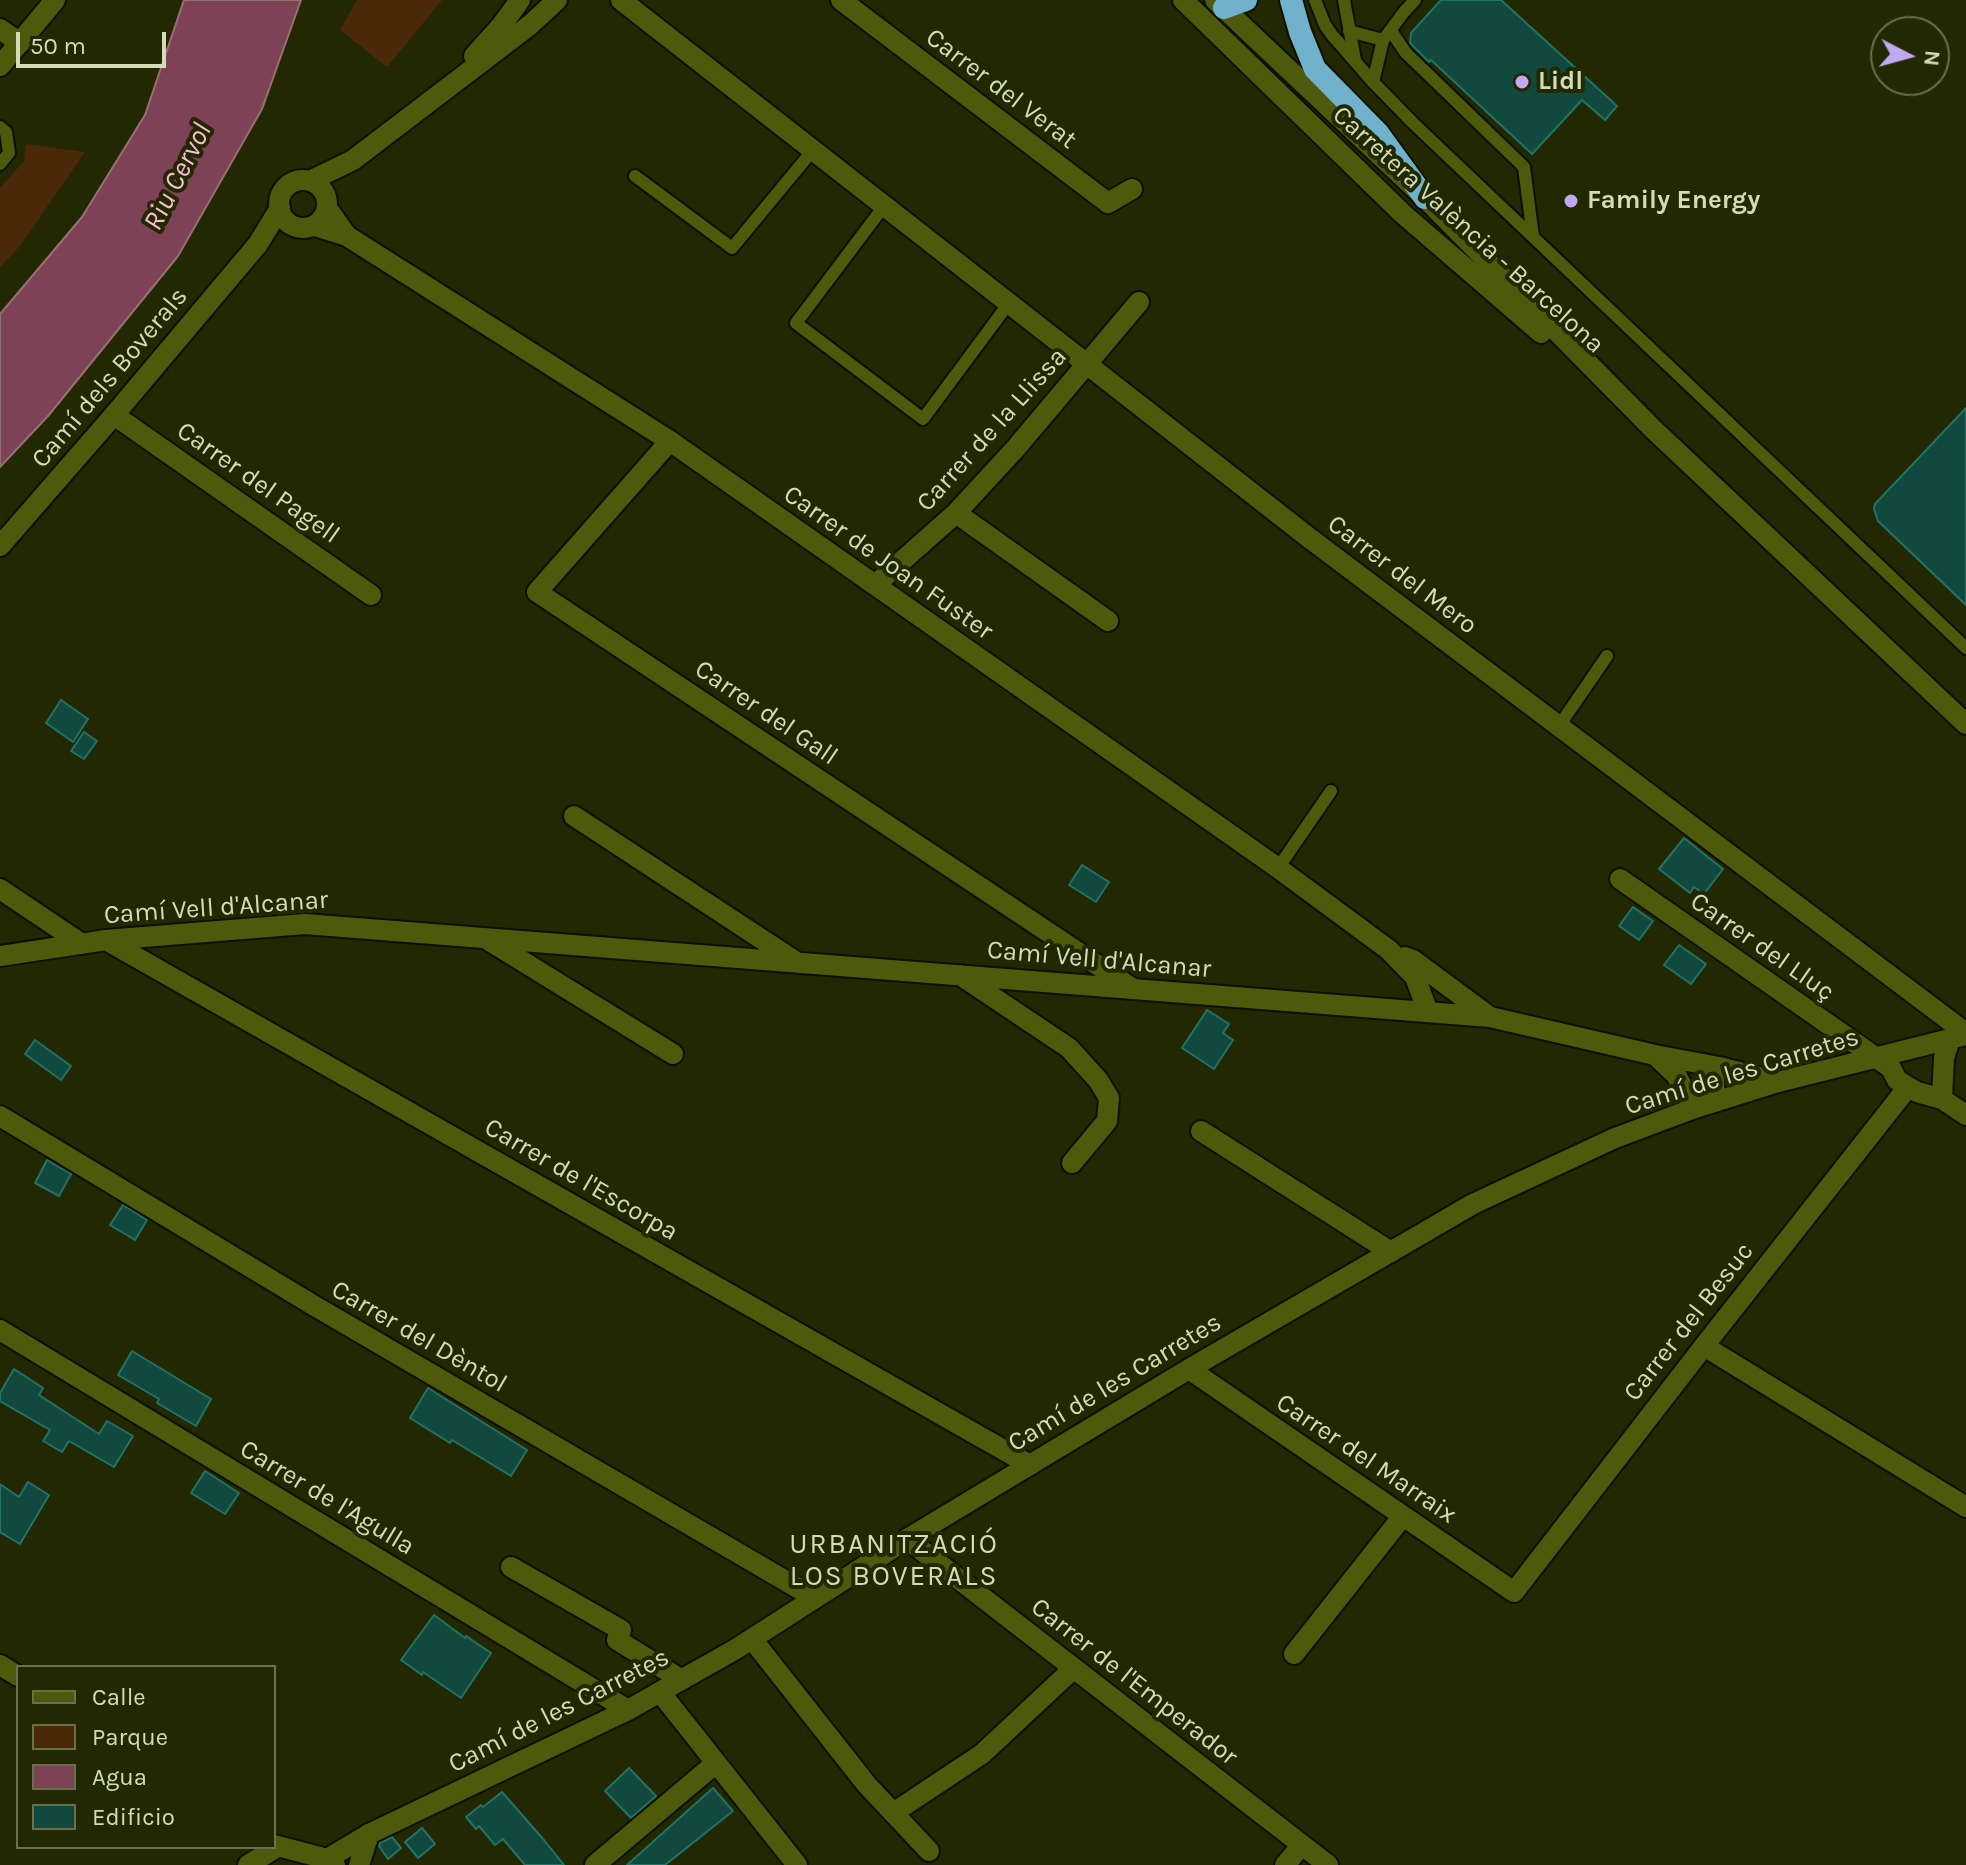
<!DOCTYPE html>
<meta charset="utf-8">
<style>
body{margin:0}
#map{position:relative;width:1966px;height:1865px;overflow:hidden;background:#222902;font-family:Karla,sans-serif}
canvas{display:block}
.legend{position:absolute;left:16px;top:1665px;width:260px;height:184px;box-sizing:border-box;background:#222902;border:2px solid #68714a;margin:0;padding:10px 14px;list-style:none;font-size:24px;color:#d2dcb7}
.legend li{display:flex;align-items:center;gap:16px;height:40px}
.legend b{width:40px;border:2px solid #68714a}
.north{position:absolute;left:1870px;top:16px;width:80px;height:80px;box-sizing:border-box;background:#222902;border:2px solid #68714a;border-radius:50%;rotate:96deg;font-size:22px;font-weight:700;line-height:32px;text-align:center;color:#d2dcb7}
.north::after{content:'';display:block;margin:auto;width:28px;height:36px;background:#c1a8f3;clip-path:polygon(50% 0,100% 100%,50% 72%,0 100%)}
.scale{position:absolute;left:16px;top:32px;width:150px;height:36px;box-sizing:border-box;border:4px solid #d2dcb7;border-top:0;padding-left:10px;font-size:24px;line-height:28px;white-space:nowrap;color:#d2dcb7;-webkit-text-stroke:6px #222902;paint-order:stroke}
</style>
<div id="map">
<canvas width="1966" height="1865"></canvas>
<ul class="legend">
<li><b style="height:10px;background:#4e5a0b"></b>Calle</li>
<li><b style="height:22px;background:#4b2807"></b>Parque</li>
<li><b style="height:22px;background:#7e4257"></b>Agua</li>
<li><b style="height:22px;background:#11493f"></b>Edificio</li>
</ul>
<div class="north">N</div>
<div class="scale">50 m</div>
</div>
<script>
const context = document.querySelector('canvas').getContext('2d');
context.lineJoin = 'round';
function paint(path, color) { context.fillStyle = color; context.fill(path, 'evenodd'); }
const toPath = rows => new Path2D(rows.map(r => 'M' + r).join(''));
function stroke(path, color, width, dash) { context.strokeStyle = color; context.lineWidth = width; context.lineCap = dash ? 'butt' : 'round'; context.setLineDash(dash || []); context.stroke(path); }
function label(font, color, halo, rows, align = 'center') {
  context.font = font + ' Karla,sans-serif'; context.lineWidth = 8; context.setLineDash([]); context.textBaseline = 'middle'; context.strokeStyle = halo; context.fillStyle = color; for (const [text, x, y, turn = 0] of rows) {
    context.save(); context.translate(x, y); context.rotate((+turn || 0) * Math.PI / 180); context.textAlign = isNaN(turn) ? turn : align; if (halo) context.strokeText(text, 0, 0); context.fillText(text, 0, 0); context.restore();
  }
}
const green = toPath([
 [357,0,442,0,387,67,340,30],
 [26,144,85,152,20,246,0,267,0,188,24,161]
]);
const water = toPath([
 [184,0,301,0,262,109,178,256,48,416,0,467,0,314,82,217,145,115,184,0]
]);
const building = toPath([
 [1441,0,1501,0,1617,106,1605,120,1582,100,1532,154,1431,60,1429,62,1410,43,1411,33,1441,0],
 [1966,408,1966,605,1878,521,1874,509,1875,504,1966,408],
 [61,700,88,719,73,742,46,723,61,700],
 [84,732,97,741,84,759,71,751,84,732],
 [1684,838,1723,869,1704,894,1694,887,1690,893,1659,869,1684,838],
 [1082,865,1109,882,1096,902,1069,885,1082,865],
 [1633,907,1653,921,1639,940,1619,926,1633,907],
 [1679,945,1706,964,1691,984,1664,965,1679,945],
 [1207,1010,1229,1024,1223,1033,1233,1040,1214,1069,1182,1048,1207,1010],
 [35,1040,71,1066,61,1080,25,1054,35,1040],
 [47,1160,71,1174,59,1196,35,1183,47,1160],
 [123,1205,147,1220,135,1240,110,1225,123,1205],
 [132,1351,211,1399,196,1426,157,1403,159,1399,118,1375,132,1351],
 [14,1369,43,1388,39,1395,99,1434,107,1421,133,1436,114,1467,69,1441,62,1452,43,1441,50,1430,0,1401,0,1393,14,1369],
 [428,1388,527,1450,511,1476,452,1440,450,1443,410,1418,428,1388],
 [205,1471,239,1493,225,1514,191,1493,205,1471],
 [28,1482,49,1495,20,1544,0,1532,0,1484,19,1497,28,1482],
 [434,1615,465,1638,466,1636,491,1653,461,1698,423,1672,422,1675,401,1660,434,1615],
 [629,1768,656,1796,631,1818,605,1791,629,1768],
 [713,1788,733,1811,665,1865,627,1865,713,1788],
 [502,1792,544,1840,564,1865,525,1865,503,1839,495,1845,479,1826,476,1829,466,1817,481,1805,483,1807,502,1792],
 [422,1828,435,1844,418,1858,405,1842,422,1828],
 [392,1837,401,1848,388,1859,379,1846,380,1843,392,1837]
]);
const service = toPath([
 [1315,0,1325,25,1332,35,1373,82,1413,123,1966,648],
 [1344,0,1355,60],
 [1349,31,1383,40],
 [1391,31,1406,53,1524,167,1533,237],
 [1373,82,1383,40,1404,12,1415,0],
 [0,127,6,132,9,153,0,164],
 [635,176,732,248,813,150],
 [884,206,796,323,923,419,1009,303],
 [1559,726,1607,656],
 [1278,868,1331,791]
]);
const minor = toPath([
 [621,0,1308,537,1966,1033],
 [841,0,1108,203,1132,189],
 [0,29,20,43],
 [0,66,55,0],
 [327,208,347,236],
 [315,226,347,236,670,441,1278,868,1389,950,1415,977,1428,1012],
 [114,415,371,595],
 [670,441,537,592,1132,988],
 [956,513,1108,621],
 [875,585,956,513,1015,449,1139,302],
 [574,816,795,961],
 [1620,879,1891,1068,1897,1080,1917,1092,1942,1099,1966,1115],
 [0,889,82,944],
 [106,940,1030,1465],
 [488,940,673,1054],
 [0,956,106,940,305,924,1490,1017,1655,1055,1719,1067,1778,1082],
 [1405,957,1413,960,1490,1017],
 [960,975,1069,1048,1098,1080,1109,1098,1107,1121,1072,1163],
 [1655,1055,1676,1075,1695,1108],
 [1704,1064,1714,1079,1715,1102],
 [1942,1099,1944,1058,1950,1039],
 [0,1116,313,1305,815,1598],
 [1201,1131,1391,1252],
 [0,1330,628,1710],
 [1704,1346,1966,1507],
 [1189,1369,1514,1592,1704,1346,1908,1087],
 [907,1539,1328,1865],
 [511,1567,621,1630,617,1640,682,1680],
 [752,1639,867,1785,929,1851],
 [1294,1654,1403,1516],
 [660,1692,797,1865],
 [893,1813,982,1754,1074,1668],
 [248,1865,277,1847],
 [359,1865,369,1834],
 [595,1865,716,1763],
 [1285,1865,1302,1845]
]);
const tertiary = toPath([
 [474,56,501,26,520,0],
 '279 204a24 24 0 1 1 48 0a24 24 0 1 1-48 0Z',
 [310,181,353,160,530,25,557,0],
 [0,546,114,415,258,244,280,208],
 [0,1665,18,1676],
 [274,1845,327,1859,335,1865],
 [327,1859,369,1834,628,1710,736,1649,907,1539,1189,1369,1473,1204,1615,1138,1695,1108,1778,1082,1966,1035]
]);
const secondary = toPath([
 [1183,0,1403,214,1541,333],
 [1215,0,1425,198,1653,429,1966,724]
]);
const trunk = toPath([
 [1291,0,1300,32,1315,69,1378,133,1425,198],
 [1224,8,1246,0]
]);
const markers = [
 [1522,82,8,"#c1a8f3"],
 [1571,201,8,"#c1a8f3"]
];
const poiNames = [
 ["Lidl",1538,82],
 ["Family Energy",1587,201]
];
const streetNames = [
 ["Carrer del Verat",1001,89,37],
 ["Carretera València - Barcelona",1468,230,42],
 ["Camí dels Boverals",110,378,-50],
 ["Carrer de la Llissa",992,430,-48],
 ["Carrer del Pagell",258,483,35],
 ["Carrer de Joan Fuster",888,563,35],
 ["Carrer del Mero",1402,575,37],
 ["Carrer del Gall",766,713,34],
 ["Camí Vell d'Alcanar",216,908,-4],
 ["Carrer del Lluç",1762,947,35],
 ["Camí Vell d'Alcanar",1099,960,5],
 ["Camí de les Carretes",1742,1072,-17],
 ["Carrer de l'Escorpa",581,1180,30],
 ["Carrer del Besuc",1689,1322,-52],
 ["Carrer del Dèntol",419,1337,30],
 ["Camí de les Carretes",1115,1383,-31],
 ["Carrer del Marraix",1366,1459,34],
 ["Carrer de l'Agulla",327,1498,31],
 ["Carrer de l'Emperador",1134,1682,38],
 ["Camí de les Carretes",559,1711,-27]
];
const waterNames = [
 ["Riu Cervol",178,177,-63]
];
const neighbourhoodNames = [
 ["URBANITZACIÓ",894,1545],
 ["LOS BOVERALS",894,1577]
];
paint(green, '#4b2807');
paint(water, '#7e4257');
stroke(water, '#977074', 2);
paint(building, '#11493f');
stroke(building, '#237265', 2);
stroke(service, '#0c1000', 16);
stroke(minor, '#0c1000', 24);
stroke(tertiary, '#0c1000', 24);
stroke(secondary, '#0c1000', 24);
stroke(trunk, '#0c1000', 26);
stroke(service, '#4e5a0b', 12);
stroke(minor, '#4e5a0b', 20);
stroke(tertiary, '#4e5a0b', 20);
stroke(secondary, '#4e5a0b', 20);
stroke(trunk, '#70b1cb', 22);
for (const [x, y, r, color] of markers) { const dot = new Path2D(); dot.arc(x, y, r, 0, 2 * Math.PI); context.fillStyle = color; context.fill(dot); stroke(dot, '#222902', 3); }
label('bold 26px', '#d2dcb7', '#222902', poiNames, 'left');
label('26px', '#d2dcb7', '#222902', streetNames);
label('italic 28px', '#f8becf', '#222902', waterNames);
context.letterSpacing = '2px';
label('28px', '#d2dcb7', '#222902', neighbourhoodNames);
context.letterSpacing = '0px';
</script>
